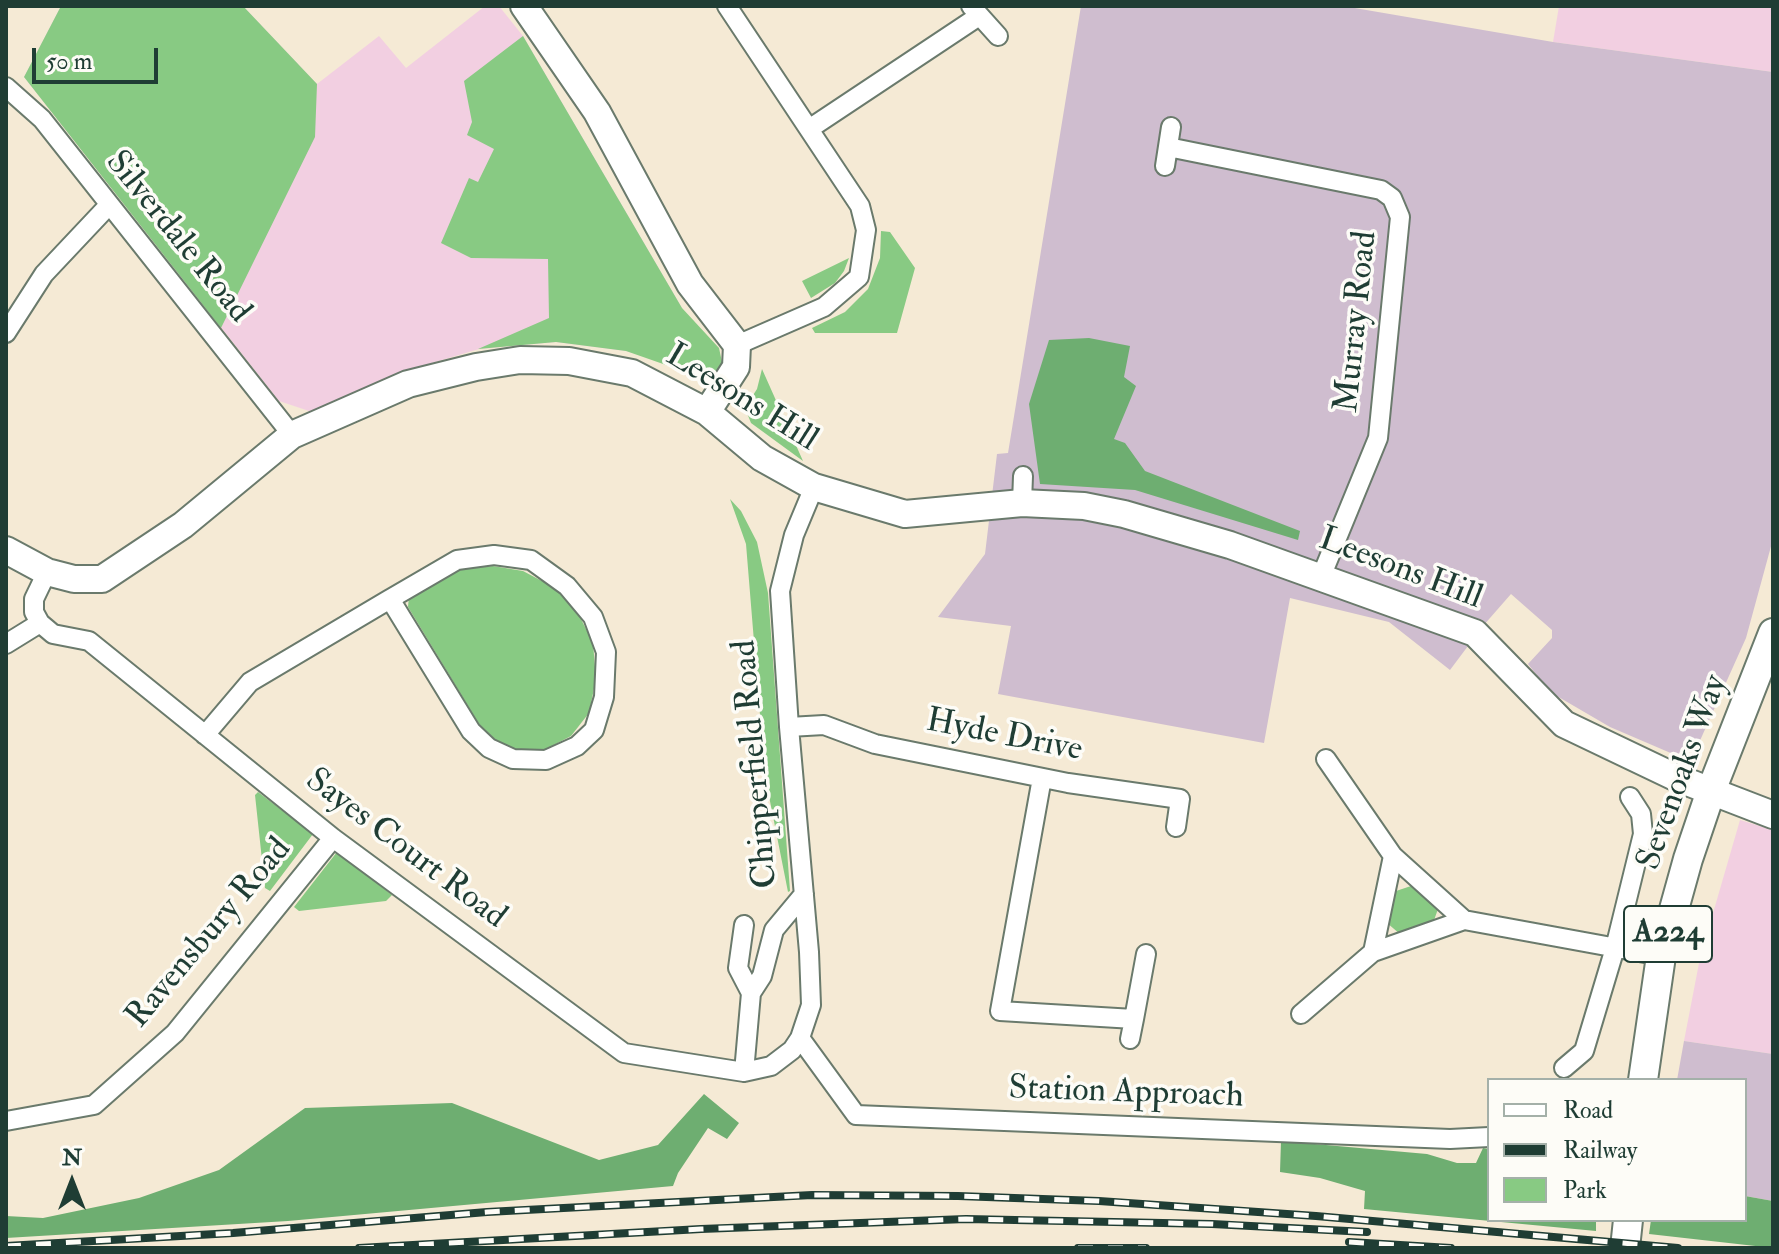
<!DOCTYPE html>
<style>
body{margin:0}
#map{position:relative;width:1779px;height:1254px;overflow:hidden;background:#f5ead5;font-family:"IM FELL Double Pica",serif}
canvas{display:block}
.frame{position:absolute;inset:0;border:8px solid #1f3d34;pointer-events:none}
.legend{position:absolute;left:1487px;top:1078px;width:260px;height:144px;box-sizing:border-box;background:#fdfcf7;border:2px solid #a4b0a9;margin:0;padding:10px 14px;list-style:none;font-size:24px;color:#1f3d34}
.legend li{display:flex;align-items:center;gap:16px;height:40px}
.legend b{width:40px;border:2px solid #a4b0a9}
.north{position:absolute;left:32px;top:1142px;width:80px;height:80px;-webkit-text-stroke:6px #fdfcf7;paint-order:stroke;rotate:0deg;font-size:22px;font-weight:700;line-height:32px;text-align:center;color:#1f3d34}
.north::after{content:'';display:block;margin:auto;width:28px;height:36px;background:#1f3d34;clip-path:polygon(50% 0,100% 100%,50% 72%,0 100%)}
.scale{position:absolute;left:32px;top:48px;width:126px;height:36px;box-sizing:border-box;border:4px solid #1f3d34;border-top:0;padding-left:10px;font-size:24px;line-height:28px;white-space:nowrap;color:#1f3d34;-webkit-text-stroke:6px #fdfcf7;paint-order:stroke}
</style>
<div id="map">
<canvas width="1779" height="1254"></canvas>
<div class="frame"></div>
<ul class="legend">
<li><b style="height:10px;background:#fff"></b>Road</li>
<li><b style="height:10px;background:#1f3d34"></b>Railway</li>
<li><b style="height:22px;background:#88ca83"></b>Park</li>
</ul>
<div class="north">N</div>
<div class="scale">50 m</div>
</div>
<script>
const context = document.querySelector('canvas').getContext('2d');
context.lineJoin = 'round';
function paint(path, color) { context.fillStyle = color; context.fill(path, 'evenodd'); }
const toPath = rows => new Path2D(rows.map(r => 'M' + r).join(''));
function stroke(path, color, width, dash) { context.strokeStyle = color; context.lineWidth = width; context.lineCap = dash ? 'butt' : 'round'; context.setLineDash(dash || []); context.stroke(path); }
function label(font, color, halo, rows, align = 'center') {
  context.font = font + ' "IM FELL Double Pica",serif'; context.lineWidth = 7; context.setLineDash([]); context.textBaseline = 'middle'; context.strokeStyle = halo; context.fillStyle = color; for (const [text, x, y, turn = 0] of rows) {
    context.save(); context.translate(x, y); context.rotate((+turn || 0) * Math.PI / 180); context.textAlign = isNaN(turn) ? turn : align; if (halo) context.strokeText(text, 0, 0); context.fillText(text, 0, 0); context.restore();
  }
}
const built = toPath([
 [61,6,243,6,317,84,379,36,406,68,485,6,499,6,523,36,682,308,660,361,626,351,556,342,479,349,405,371,321,415,279,401,24,77],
 [1559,6,1773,6,1773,72,1553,42],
 [1740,820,1773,830,1773,1054,1684,1041,1700,958]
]);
const industrial = toPath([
 [1081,6,1343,6,1553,42,1773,72,1773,539,1746,638,1698,745,1680,757,1610,727,1550,692,1528,664,1552,638,1552,630,1511,594,1483,626,1450,670,1389,622,1290,598,1264,743,998,694,1011,626,938,617,985,554,997,454,1008,453],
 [1684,1041,1773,1054,1773,1201,1745,1196,1745,1080,1677,1080]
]);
const green = toPath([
 [61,6,243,6,317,84,315,137,221,328,24,77],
 [523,36,682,308,719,348,722,362,718,373,706,379,626,351,556,342,478,349,549,318,548,259,471,258,441,243,469,178,478,182,494,149,467,135,472,122,464,81],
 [881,231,890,232,915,268,897,333,815,333,812,328,845,312,868,289,880,258],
 [849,258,844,271,835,283,811,298,802,281],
 [762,369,803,461,751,423,747,413,748,403,757,389],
 [730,499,741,511,757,542,768,593,790,891,788,892,765,776,746,544],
 [493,566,523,571,555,588,579,615,593,643,596,679,589,713,571,736,544,750,522,751,499,743,479,724,408,607,409,596,462,569],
 [258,792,313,834,270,891,265,888,255,795],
 [337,852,392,895,386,901,299,911,294,907],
 [1411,886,1438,909,1433,923,1401,935,1386,922,1393,892]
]);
const forest = toPath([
 [1089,338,1130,346,1124,377,1136,386,1114,439,1125,443,1145,471,1300,531,1298,540,1135,490,1040,484,1029,404,1049,340],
 [704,1094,739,1123,727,1139,708,1128,678,1173,673,1186,288,1221,6,1238,6,1216,43,1218,139,1198,219,1170,305,1108,452,1103,599,1160,658,1145],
 [1281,1141,1427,1154,1457,1163,1476,1163,1483,1148,1489,1149,1489,1220,1596,1220,1596,1231,1364,1209,1365,1191,1320,1178,1280,1172],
 [1745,1196,1773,1201,1773,1248,1649,1234,1651,1220,1745,1220]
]);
const street = toPath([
 [727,6,860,206,866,230,859,277,824,307,737,345],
 [971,6,998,36],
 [6,87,42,119,292,435],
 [809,129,979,16],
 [1168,147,1381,190,1392,198,1400,217,1378,438,1321,577],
 [1165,166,1171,127],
 [6,333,44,274,109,205],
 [1022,503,1023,476],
 [47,572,34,599,34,612,40,623,53,634,89,641,333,838,624,1053,744,1072,771,1066,792,1050,800,1038,811,1005,809,952,789,727,780,591,794,535,814,487],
 [6,644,40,623],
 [789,727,824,725,875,744,1068,783,1180,799,1176,827],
 [205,735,250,682,390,599,471,731,489,748,513,759,546,760,577,746,594,730,604,697,606,652,593,617,567,586,531,560,494,555,457,560,390,599],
 [1326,759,1393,856,1464,920],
 [1042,778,1000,1011,1134,1019,1146,954],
 [744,925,738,968,751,993],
 [1373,952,1393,856],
 [1301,1014,1373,952,1464,920,1661,956],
 [800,1038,856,1115,1450,1139,1489,1137],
 [1130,1039,1134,1019],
 [1564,1068,1584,1051,1615,948,1643,834,1641,814,1630,797],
 [744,1072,751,993,762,976,774,930,804,894],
 [6,1121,94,1105,175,1033,333,838]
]);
const secondary = toPath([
 [524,6,597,112,690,284,737,345,736,367,707,412],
 [6,550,47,572,74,579,102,579,183,525,292,435,408,384,476,367,520,360,569,361,632,373,707,412,762,458,814,487,905,514,1022,503,1084,506,1124,514,1230,545,1475,633,1564,724,1677,778,1773,815]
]);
const primary = toPath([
 [1643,1080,1661,956,1688,859,1711,791,1773,633],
 [1625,1248,1628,1220]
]);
const rail = toPath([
 [1349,1242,1451,1248],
 [6,1246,233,1233,487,1212,812,1195,958,1196,1099,1201,1316,1216,1678,1248],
 [359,1248,701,1229,966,1219,1212,1224,1367,1232],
 [1078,1248,1146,1248]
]);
const shields = [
 [1668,934,88]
];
const shieldNames = [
 ["A224",1668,934]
];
const streetNames = [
 ["Silverdale Road",177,238,51],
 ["Murray Road",1358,322,-84],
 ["Leesons Hill",741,399,32],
 ["Leesons Hill",1400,570,21],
 ["Hyde Drive",1004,737,11],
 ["Chipperfield Road",757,764,-95],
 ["Sevenoaks Way",1684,773,-70],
 ["Sayes Court Road",405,850,37],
 ["Ravensbury Road",210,934,-50],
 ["Station Approach",1126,1094,2]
];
paint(built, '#f2cfe1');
paint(industrial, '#cfbdcf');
paint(green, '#88ca83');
paint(forest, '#6eae71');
stroke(street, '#6a7a6c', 22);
stroke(secondary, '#6a7a6c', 30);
stroke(primary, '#6a7a6c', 32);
stroke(street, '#fff', 18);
stroke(secondary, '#fff', 26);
stroke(primary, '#fff', 28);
stroke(rail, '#1f3d34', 8);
stroke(rail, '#fdfcf7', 5, [15]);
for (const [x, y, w] of shields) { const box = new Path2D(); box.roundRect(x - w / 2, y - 28, w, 56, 6); context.fillStyle = '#fdfcf7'; context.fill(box); stroke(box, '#1f3d34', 2); }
label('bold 32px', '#1f3d34', null, shieldNames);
label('34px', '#1f3d34', '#fdfcf7', streetNames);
</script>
